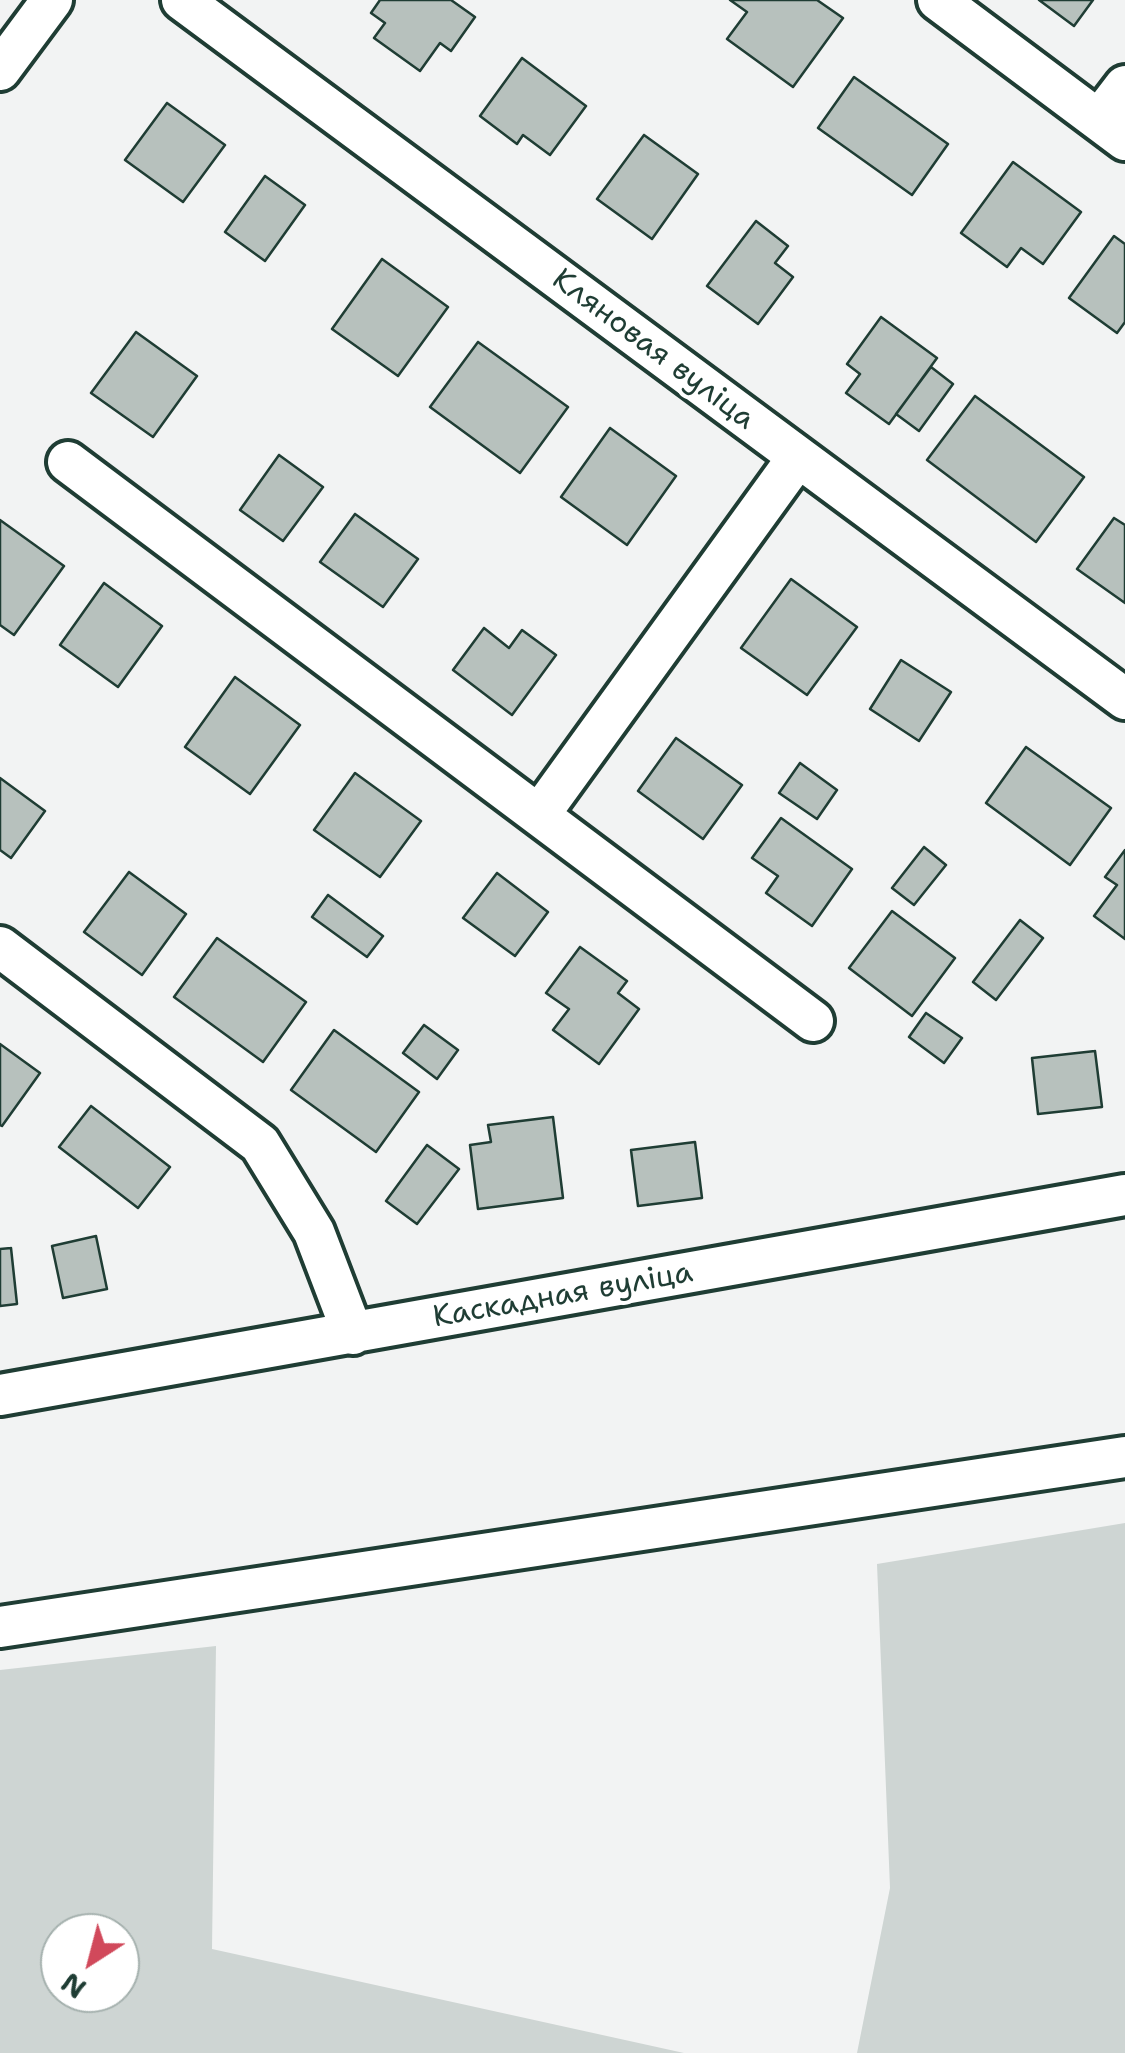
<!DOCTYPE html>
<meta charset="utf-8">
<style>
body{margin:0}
#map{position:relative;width:1125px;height:2053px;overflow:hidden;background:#f2f3f3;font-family:"Shantell Sans",sans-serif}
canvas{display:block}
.north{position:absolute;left:40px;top:1913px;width:100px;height:100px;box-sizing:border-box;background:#fff;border:2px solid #a5b1ae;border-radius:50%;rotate:216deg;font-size:28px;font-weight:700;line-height:40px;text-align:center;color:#1f3d34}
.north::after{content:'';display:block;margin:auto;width:35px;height:45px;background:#d1495b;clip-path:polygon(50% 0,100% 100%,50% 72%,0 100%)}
</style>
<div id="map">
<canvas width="1125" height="2053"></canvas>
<div class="north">N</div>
</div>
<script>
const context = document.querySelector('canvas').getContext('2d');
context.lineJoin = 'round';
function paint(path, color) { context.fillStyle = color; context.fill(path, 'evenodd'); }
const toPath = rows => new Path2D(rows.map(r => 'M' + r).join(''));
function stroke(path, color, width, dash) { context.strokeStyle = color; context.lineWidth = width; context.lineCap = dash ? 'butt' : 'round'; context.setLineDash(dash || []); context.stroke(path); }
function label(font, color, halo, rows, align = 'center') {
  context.font = font + ' "Shantell Sans",sans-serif'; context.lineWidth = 8; context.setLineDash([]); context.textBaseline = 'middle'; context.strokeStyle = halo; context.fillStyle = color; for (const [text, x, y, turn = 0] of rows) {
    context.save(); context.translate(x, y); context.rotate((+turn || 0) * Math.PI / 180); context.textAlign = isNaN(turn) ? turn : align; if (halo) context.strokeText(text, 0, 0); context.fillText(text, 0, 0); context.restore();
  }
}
const green = toPath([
 [1125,1523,1125,2053,857,2053,890,1888,877,1564],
 [216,1646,212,1949,684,2053,0,2053,0,1670],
 [120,1933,120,1993,60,1993,60,1933]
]);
const building = toPath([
 [380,0,451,0,475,17,451,51,440,43,420,71,374,38,385,23,371,13,380,0],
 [730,0,817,0,843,18,793,87,727,39,747,12,730,0],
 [1039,0,1093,0,1074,26,1039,0],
 [522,58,586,106,550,155,523,135,517,144,480,116,522,58],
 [854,77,948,144,912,195,818,128,854,77],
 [167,103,225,145,183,202,125,160,167,103],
 [644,135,698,174,652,239,597,199,644,135],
 [1013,162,1081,212,1043,264,1021,248,1007,267,961,233,1013,162],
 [265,176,305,205,265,261,225,232,265,176],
 [756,221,788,246,775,263,793,277,758,324,707,286,756,221],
 [1114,236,1125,244,1125,322,1117,333,1069,298,1114,236],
 [382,259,448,307,398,376,332,329,382,259],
 [881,317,937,358,889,424,846,393,860,374,847,364,881,317],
 [136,332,197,376,153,437,91,393,136,332],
 [478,342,568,407,520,473,430,407,478,342],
 [931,367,953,384,919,431,896,414,931,367],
 [975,396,1084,477,1036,542,927,460,975,396],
 [610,428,676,476,627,545,561,497,610,428],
 [279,455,323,487,283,541,240,510,279,455],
 [355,514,418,559,383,607,320,562,355,514],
 [1114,518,1125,525,1125,603,1077,569,1114,518],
 [0,520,64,566,14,635,0,625,0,520],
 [791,579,857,627,807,695,741,648,791,579],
 [104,583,162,626,118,687,60,645,104,583],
 [484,628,509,648,522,630,556,655,512,715,453,670,484,628],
 [901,660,951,692,919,741,870,709,901,660],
 [235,677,300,725,250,794,185,747,235,677],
 [676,738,742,785,703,839,638,791,676,738],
 [1026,747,1111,808,1070,865,986,803,1026,747],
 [800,763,837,790,817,819,779,793,800,763],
 [355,773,421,821,380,877,314,830,355,773],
 [0,778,45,811,11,858,0,850,0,778],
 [781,818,852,869,812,926,766,893,778,876,752,858,781,818],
 [924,847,946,865,914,905,892,888,924,847],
 [1125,850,1125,939,1094,916,1117,885,1105,877,1125,850],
 [129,872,186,914,142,975,84,932,129,872],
 [497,873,548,912,515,956,463,918,497,873],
 [328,895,383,936,367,957,312,917,328,895],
 [892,911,955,958,912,1016,849,968,892,911],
 [1020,920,1043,938,996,1000,973,982,1020,920],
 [217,938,306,1002,263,1062,174,997,217,938],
 [580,947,627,981,618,993,639,1009,599,1064,553,1030,569,1009,546,993,580,947],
 [926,1013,962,1038,944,1063,909,1037,926,1013],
 [424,1025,458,1050,437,1079,403,1053,424,1025],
 [334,1030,419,1092,376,1152,291,1090,334,1030],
 [0,1044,40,1073,2,1126,0,1125,0,1044],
 [1095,1051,1102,1107,1038,1114,1032,1058,1095,1051],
 [91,1106,170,1167,138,1208,59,1147,91,1106],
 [553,1117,563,1198,478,1209,470,1145,491,1142,488,1125,553,1117],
 [695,1142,702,1198,638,1206,631,1150,695,1142],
 [427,1145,459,1169,417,1224,386,1201,427,1145],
 [96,1236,107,1289,63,1298,52,1246,96,1236],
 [11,1248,17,1304,0,1306,0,1249,11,1248]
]);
const minor = toPath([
 [182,0,1125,699],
 [938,0,1125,140],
 [0,70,52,0],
 [1099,120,1125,86],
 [68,462,813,1021],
 [539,815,798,457],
 [0,947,260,1144,314,1232,353,1334],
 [0,1395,1125,1195],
 [0,1627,1125,1457]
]);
const streetNames = [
 ["Кляновая вуліца",653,350,37],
 ["Каскадная вуліца",563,1296,-10]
];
paint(green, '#ced5d3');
paint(building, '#b7c1bd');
stroke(building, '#1f3d34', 2.5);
stroke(minor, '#1f3d34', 48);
stroke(minor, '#fff', 40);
label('30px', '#1f3d34', '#fff', streetNames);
</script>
